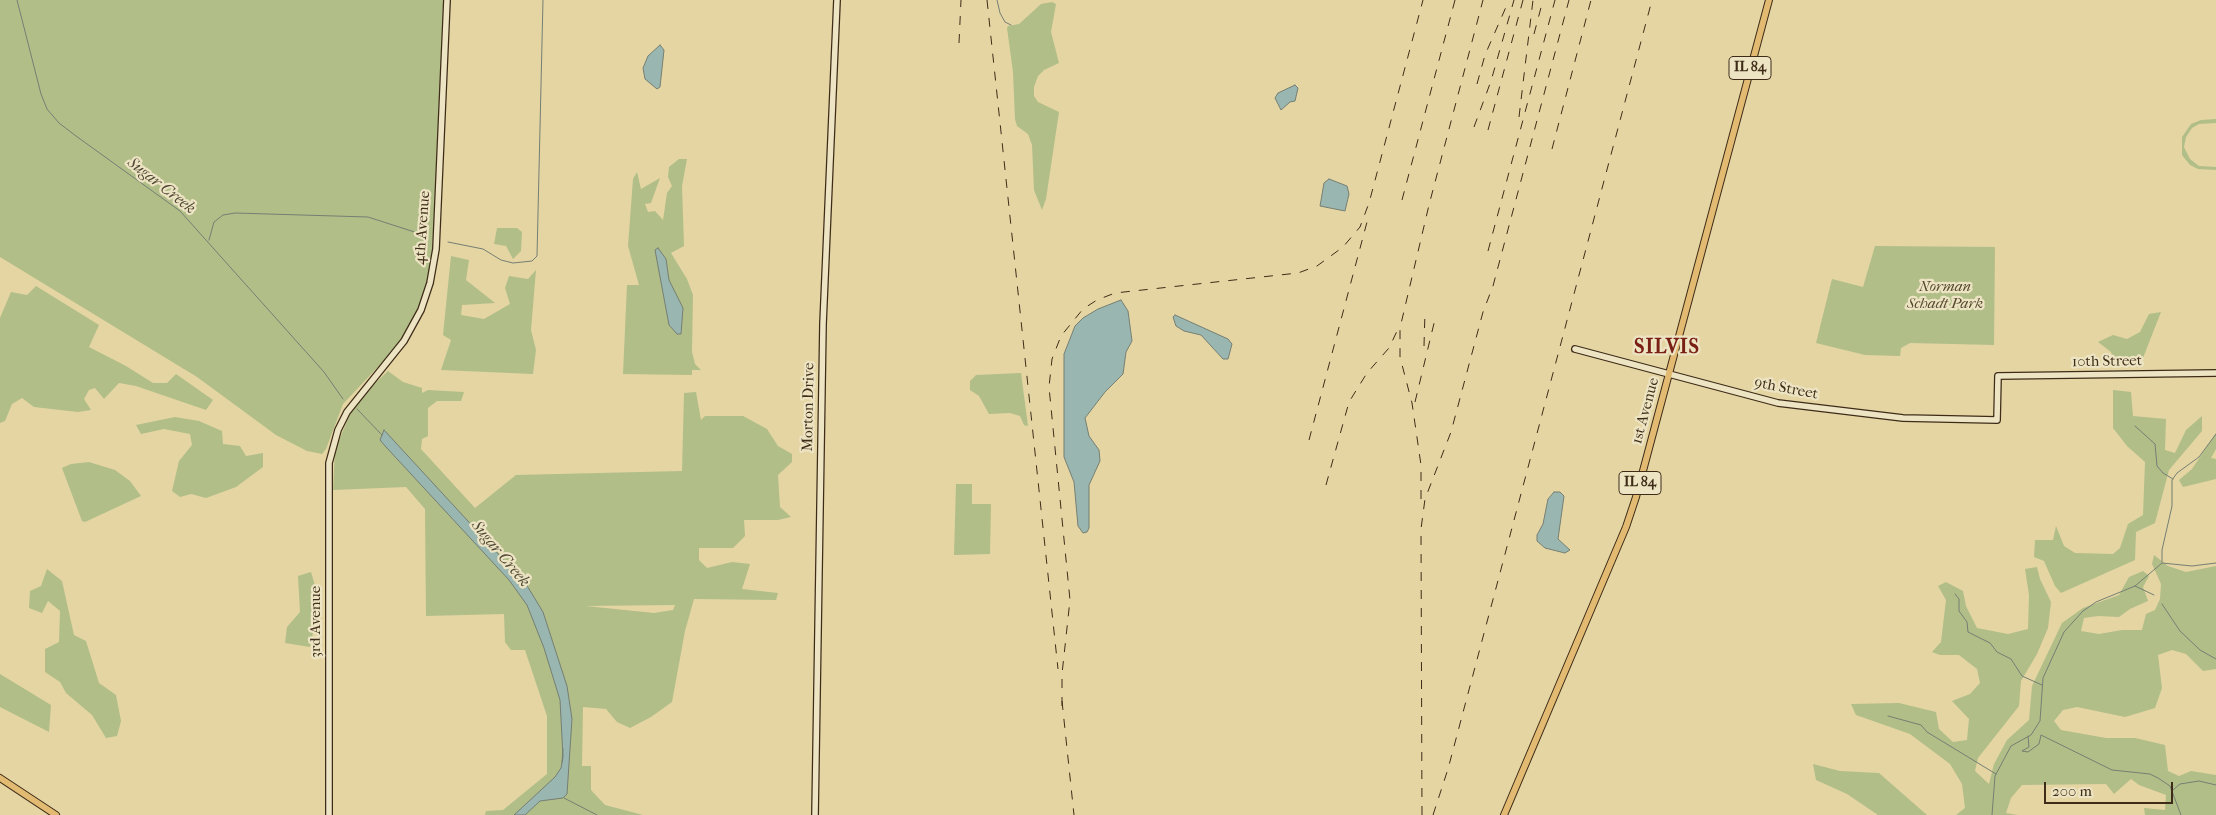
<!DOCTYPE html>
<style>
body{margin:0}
#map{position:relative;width:2216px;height:815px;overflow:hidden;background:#e4d5a3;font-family:"IM FELL French Canon",serif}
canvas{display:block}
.scale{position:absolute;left:2044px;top:782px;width:129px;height:22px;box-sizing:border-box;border:2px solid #3e2c18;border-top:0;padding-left:6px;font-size:15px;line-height:18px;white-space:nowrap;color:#3e2c18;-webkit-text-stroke:4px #ede4c3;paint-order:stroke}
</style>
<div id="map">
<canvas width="2216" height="815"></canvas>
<div class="scale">200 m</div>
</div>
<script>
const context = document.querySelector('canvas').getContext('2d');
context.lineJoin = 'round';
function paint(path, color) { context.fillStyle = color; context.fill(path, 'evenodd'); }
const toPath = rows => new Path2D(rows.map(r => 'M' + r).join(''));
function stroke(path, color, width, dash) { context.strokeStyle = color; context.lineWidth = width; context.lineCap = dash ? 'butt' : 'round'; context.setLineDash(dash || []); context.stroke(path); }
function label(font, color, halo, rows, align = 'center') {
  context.font = font + ' "IM FELL French Canon",serif'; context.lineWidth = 4.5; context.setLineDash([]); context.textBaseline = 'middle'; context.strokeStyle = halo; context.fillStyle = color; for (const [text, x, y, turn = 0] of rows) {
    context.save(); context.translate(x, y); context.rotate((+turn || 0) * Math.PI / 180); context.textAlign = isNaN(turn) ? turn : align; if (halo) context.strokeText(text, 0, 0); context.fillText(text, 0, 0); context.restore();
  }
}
const green = toPath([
 [0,0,444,0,433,253,426,285,418,310,403,337,389,355,343,404,326,449,322,454,307,451,276,435,197,377,0,257],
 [1052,2,1056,4,1051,32,1059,63,1044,70,1038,76,1034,87,1034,96,1038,102,1059,112,1046,199,1042,210,1034,190,1032,145,1028,134,1017,126,1015,119,1013,72,1007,28,1008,26,1019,24,1041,4],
 [2216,119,2216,123,2199,124,2192,128,2186,137,2184,147,2190,159,2199,166,2216,167,2216,170,2198,169,2190,165,2182,155,2182,137,2191,124,2201,120],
 [679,159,687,159,682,186,684,246,671,253,687,279,693,295,692,352,695,364,701,370,692,370,692,375,623,374,627,285,639,285,628,246,633,179,637,172,641,189,660,178,651,203,645,204,648,212,655,211,663,220,667,193,672,186,668,177,669,167],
 [497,228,517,228,522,232,521,251,513,259,506,246,494,244],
 [1875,246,1995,247,1994,345,1910,343,1901,348,1900,356,1865,355,1816,343,1832,279,1863,287],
 [451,256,469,260,466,280,495,303,462,305,461,315,484,319,510,304,505,288,509,276,528,279,536,270,531,330,536,350,533,374,441,370,451,340,443,335],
 [36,286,99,325,89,347,126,366,153,383,167,383,176,374,213,400,206,410,136,386,119,383,104,399,95,388,89,390,84,399,91,410,78,412,34,407,22,398,12,404,5,421,0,423,0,318,11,292,27,295],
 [2161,312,2141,363,2115,363,2111,352,2098,342,2113,335,2127,339,2140,332,2149,314],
 [388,371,403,382,422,388,422,393,428,390,464,392,461,401,437,401,428,408,428,436,422,439,421,449,475,508,516,475,682,471,684,393,696,392,701,420,705,416,743,416,767,429,778,446,792,454,792,462,778,475,780,507,791,517,778,520,744,520,745,536,733,548,699,548,699,560,707,568,732,562,750,564,742,589,778,593,776,600,694,599,685,631,672,702,651,717,630,728,617,722,606,709,583,707,582,766,591,766,591,790,605,805,643,815,485,815,486,811,503,810,547,774,547,716,525,650,511,650,505,642,504,614,426,616,425,509,406,487,333,490,335,450,350,414,365,393],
 [675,605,673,610,654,613,586,606],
 [1021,373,1028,426,1024,425,1020,416,1010,413,989,414,979,396,970,390,970,381,976,375],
 [2113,390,2131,392,2133,416,2166,419,2165,450,2175,453,2186,430,2202,416,2202,431,2169,470,2155,523,2136,532,2135,560,2061,593,2055,586,2044,561,2034,557,2035,540,2053,540,2056,526,2064,546,2075,553,2113,554,2120,548,2128,524,2143,515,2145,462,2127,446,2113,428],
 [175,417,199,421,222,431,223,444,240,446,246,456,263,453,263,467,236,487,206,498,191,494,180,497,172,491,179,461,192,445,190,434,164,429,141,434,136,425],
 [2216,433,2216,449,2211,458,2216,459,2216,479,2183,487,2179,480,2192,469],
 [89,462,115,470,130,481,141,496,85,522,82,521,62,468,71,464],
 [956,484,972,484,972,504,991,504,990,554,954,555],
 [2154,555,2168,566,2186,572,2216,566,2216,669,2203,671,2186,654,2172,650,2158,655,2162,688,2155,708,2125,717,2077,707,2063,710,2054,721,2061,730,2106,738,2135,738,2165,745,2168,771,2179,776,2191,771,2216,775,2216,815,2145,815,2144,808,2165,810,2166,795,2139,785,2131,779,2114,794,2106,784,2022,785,2011,798,2006,813,2018,815,1956,815,1965,808,1962,784,1950,764,1910,734,1856,715,1851,704,1899,703,1936,712,1939,729,1953,742,1967,740,1969,719,1952,701,1970,694,1980,683,1977,669,1959,655,1940,655,1932,652,1941,642,1946,600,1938,586,1946,582,1963,591,1966,606,1977,628,2008,634,2028,629,2029,595,2025,569,2037,567,2040,579,2051,602,2048,628,2037,654,2021,681,2019,706,1978,758,1975,771,1989,784,1994,764,2007,740,2029,720,2032,686,2062,623,2083,608,2119,595,2129,577,2143,571,2149,576,2143,587,2148,601,2130,609,2119,617,2098,616,2084,618,2081,631,2099,634,2122,630,2142,630,2146,614,2155,610,2160,599,2161,584,2152,564],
 [47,569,62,581,74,635,86,641,99,683,116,695,121,721,117,736,106,738,92,715,66,693,60,682,45,672,45,649,59,642,60,611,48,601,42,613,29,608,30,591,41,586],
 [311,572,317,592,316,619,310,647,285,643,287,627,300,612,298,576],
 [0,674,51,705,49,732,0,707],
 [1813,764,1840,771,1879,773,1927,815,1878,815,1847,794,1816,780]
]);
const water = toPath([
 [660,45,664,50,660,87,657,89,645,79,643,68,648,56,660,45],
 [1295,85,1298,88,1295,101,1290,102,1281,110,1275,98,1278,93,1295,85],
 [1329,179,1347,186,1349,194,1345,211,1320,206,1324,183,1329,179],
 [658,248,666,259,669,280,683,308,681,334,677,334,669,325,655,250,658,248],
 [1121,300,1128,311,1132,341,1126,352,1123,374,1105,392,1085,418,1089,436,1099,450,1100,461,1089,485,1089,528,1087,532,1083,533,1078,526,1074,482,1064,457,1064,354,1075,326,1083,318,1098,309,1121,300],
 [1175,315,1228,339,1232,344,1228,359,1223,359,1201,335,1184,331,1176,326,1173,317,1175,315],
 [384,430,526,584,543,612,567,686,572,719,567,794,563,798,540,801,525,815,514,815,555,777,561,768,563,757,560,700,544,648,527,605,509,580,386,447,380,440,384,430],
 [1554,492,1560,492,1564,496,1558,539,1570,550,1565,553,1545,548,1537,541,1537,535,1543,524,1548,499,1554,492]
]);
const stream = toPath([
 [17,0,41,94,47,109,59,123,76,136,180,211,324,372,343,399],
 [997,0,1000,13,1005,22,1011,25],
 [209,240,214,222,223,215,235,213,368,217,427,236],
 [448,242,483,249,501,260,513,263,532,261,537,256,543,0],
 [357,409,382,435],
 [2135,426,2155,444,2157,466,2163,473,2173,479],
 [2162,562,2162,550,2172,506,2172,480,2177,473,2199,457,2216,434],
 [2135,586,2154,595],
 [1955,594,1959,599,1959,611,1967,622,1968,632,1990,643,1997,652,2011,659,2022,676,2042,685],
 [2162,604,2180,631,2200,650,2216,659],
 [1888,716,1921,725,1927,732,1996,774],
 [2028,736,2029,747,2022,751,2028,752,2039,744,2041,735,2112,770,2150,774,2158,778,2170,786,2181,815],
 [562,762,563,749],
 [2173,790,2180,784,2199,781,2216,785],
 [564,798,597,815],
 [1992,815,1995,776,2011,746,2031,735,2040,721,2043,678,2064,632,2083,611,2096,602,2135,586,2162,563,2192,566,2216,563]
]);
const secondary = toPath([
 [1575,349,1778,403,1903,418,1997,420,1998,376,2216,373],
 [329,815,329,463,338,430,347,412,404,341,421,310,430,283,436,249,447,0],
 [815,815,823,324,837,0]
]);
const primary = toPath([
 [0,778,56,815],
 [1504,815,1626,527,1636,497,1769,0]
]);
const rail = toPath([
 [987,0,1058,669],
 [1534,34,1543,0],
 [959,43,961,0],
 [1477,84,1485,55,1506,7],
 [1519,117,1533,0],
 [1474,127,1491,81,1514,0],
 [1488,130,1523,0],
 [1552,149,1591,0],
 [1402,200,1455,0],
 [1488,251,1555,0],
 [1424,346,1425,312],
 [1415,402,1436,315],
 [1309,440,1367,222],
 [1326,485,1349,402,1367,373,1389,348,1398,329],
 [1421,499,1421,465,1412,403,1400,357,1400,328,1429,205,1483,0],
 [1062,701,1074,815],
 [1062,706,1062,674,1070,600,1049,387,1052,359,1061,336,1083,309,1097,300,1115,293,1298,273,1317,266,1343,247,1360,227,1369,203,1423,0],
 [1422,815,1421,529,1425,499,1451,432,1483,312,1493,286,1569,0],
 [1433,815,1448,769,1652,0]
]);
const shields = [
 [1750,68,42],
 [1640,483,42]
];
const shieldNames = [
 ["IL 84",1750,68],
 ["IL 84",1640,483]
];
const streetNames = [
 ["4th Avenue",423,228,-86],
 ["10th Street",2107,362,-1],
 ["9th Street",1786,389,11],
 ["Morton Drive",809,407,-89],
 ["1st Avenue",1646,411,-75],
 ["3rd Avenue",316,622,-90]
];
const parkNames = [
 ["Norman",1945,287],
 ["Schadt Park",1945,304]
];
const waterNames = [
 ["Sugar Creek",161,186,38],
 ["Sugar Creek",500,554,50]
];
const districtNames = [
 ["SILVIS",1667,348]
];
paint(green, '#b1be88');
paint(water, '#99b6b0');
stroke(water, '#757f73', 1);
stroke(stream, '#757f73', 1);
stroke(secondary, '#3e2c18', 8);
stroke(primary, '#3e2c18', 8);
stroke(secondary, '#ede4c3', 5.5);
stroke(primary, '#e2ba72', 6);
stroke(rail, '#3e2c18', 1, [9, 9]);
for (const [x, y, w] of shields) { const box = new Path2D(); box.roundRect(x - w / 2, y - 11.5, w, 23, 4); context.fillStyle = '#ede4c3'; context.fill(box); stroke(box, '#3e2c18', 1); }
label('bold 14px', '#3e2c18', null, shieldNames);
label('15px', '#3e2c18', '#ede4c3', streetNames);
label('italic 15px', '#55492e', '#ede4c3', parkNames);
label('italic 16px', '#504836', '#ede4c3', waterNames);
context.letterSpacing = '1px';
label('bold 20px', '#7a1f14', '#ede4c3', districtNames);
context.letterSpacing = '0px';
</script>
